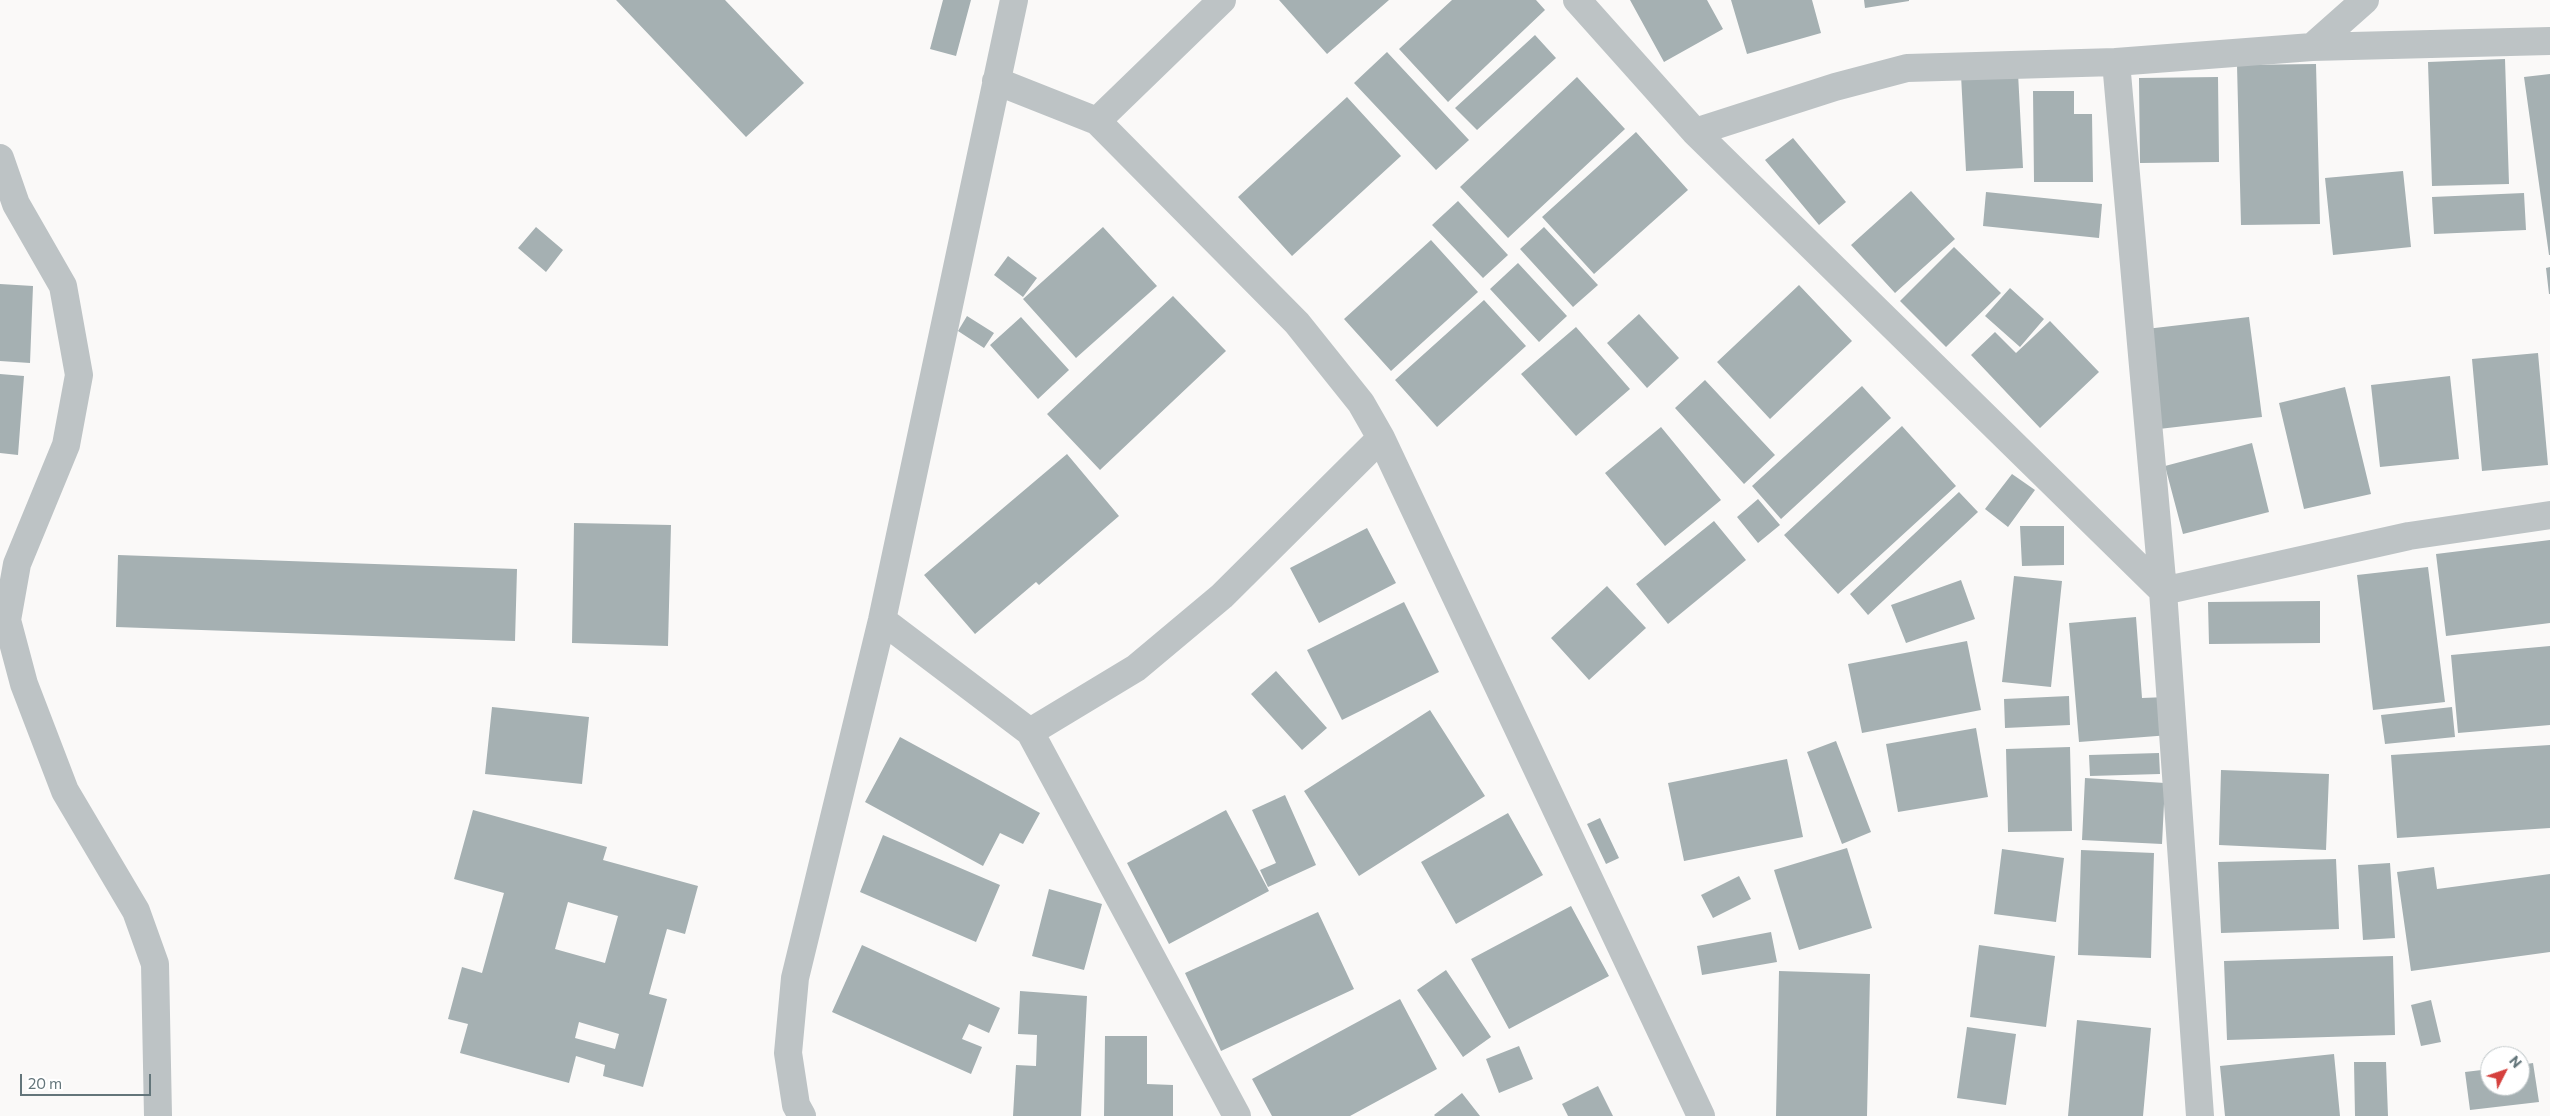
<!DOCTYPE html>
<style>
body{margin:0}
#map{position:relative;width:2550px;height:1116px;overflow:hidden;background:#faf9f8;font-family:Commissioner,sans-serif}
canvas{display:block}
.north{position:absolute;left:2480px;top:1046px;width:50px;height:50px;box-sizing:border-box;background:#fff;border:1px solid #c1c8ca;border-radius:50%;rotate:49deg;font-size:14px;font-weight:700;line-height:20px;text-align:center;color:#63757a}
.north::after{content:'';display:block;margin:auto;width:18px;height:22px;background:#d5403d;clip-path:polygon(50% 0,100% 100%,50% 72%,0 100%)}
.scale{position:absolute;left:20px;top:1074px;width:131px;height:22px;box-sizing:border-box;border:2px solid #63757a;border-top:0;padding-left:6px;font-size:15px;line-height:18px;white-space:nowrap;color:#63757a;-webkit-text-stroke:4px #fff;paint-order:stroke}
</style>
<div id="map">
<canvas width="2550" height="1116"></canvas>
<div class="north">N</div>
<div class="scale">20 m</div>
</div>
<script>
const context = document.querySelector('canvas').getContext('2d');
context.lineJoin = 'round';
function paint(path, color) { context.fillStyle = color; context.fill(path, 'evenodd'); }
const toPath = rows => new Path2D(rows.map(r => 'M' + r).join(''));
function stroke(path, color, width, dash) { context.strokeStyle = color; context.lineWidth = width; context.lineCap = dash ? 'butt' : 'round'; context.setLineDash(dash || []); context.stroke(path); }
const building = toPath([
 [616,0,725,0,804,83,746,137],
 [943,0,971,0,956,56,930,49],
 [1279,0,1389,0,1327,54],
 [1452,0,1536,0,1545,10,1448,102,1399,49],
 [1630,0,1707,0,1723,29,1664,62],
 [1731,0,1812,0,1821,33,1747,54],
 [1864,0,1909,0,1909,1,1865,8],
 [1535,35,1556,58,1477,130,1455,108],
 [1387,52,1469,140,1436,170,1354,83],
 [2505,59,2509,184,2432,186,2428,62],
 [2316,64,2320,224,2241,225,2237,65],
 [2018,73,2023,168,1966,171,1961,75],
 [2550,74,2550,255,2549,255,2524,77],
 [1577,77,1625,129,1508,238,1460,187],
 [2218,77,2219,162,2140,163,2139,78],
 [2033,91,2074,91,2074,114,2092,114,2093,182,2034,182],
 [1347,97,1401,156,1292,256,1238,197],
 [1636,132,1688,190,1594,274,1542,217],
 [1793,138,1846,202,1819,225,1765,160],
 [2403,171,2411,247,2333,255,2325,178],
 [1911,191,1955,239,1895,293,1851,245],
 [1986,192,2102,204,2099,238,1983,226],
 [2524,193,2526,230,2434,234,2432,197],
 [1458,201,1508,255,1483,278,1432,225],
 [536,227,563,250,546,272,518,248],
 [1103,227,1157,286,1076,358,1023,299],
 [1544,227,1598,285,1573,307,1520,249],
 [1431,240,1478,292,1391,371,1344,319],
 [1954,247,2001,293,1946,347,1900,301],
 [1008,256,1037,278,1023,297,994,275],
 [1518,263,1567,316,1539,342,1490,289],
 [2550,267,2550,294,2549,294,2546,268],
 [0,284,33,286,30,363,0,361],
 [1799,285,1852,341,1770,419,1717,362],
 [2010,288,2044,319,2020,347,1985,316],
 [1173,296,1226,351,1100,470,1047,414],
 [1484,300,1526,346,1437,427,1395,380],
 [1639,314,1679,358,1647,388,1607,343],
 [967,316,994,333,984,348,958,331],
 [1021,317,1069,370,1038,399,990,345],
 [2249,317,2262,417,2159,429,2146,329],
 [2050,321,2099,372,2040,428,1971,355,1995,332,2016,353],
 [1576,327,1630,389,1576,436,1521,374],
 [2538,353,2548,465,2482,471,2472,359],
 [0,374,24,376,18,455,0,453],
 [2450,376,2459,459,2380,467,2371,385],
 [1705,380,1775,455,1744,484,1675,408],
 [1862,386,1891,418,1781,519,1752,486],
 [2345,387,2371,494,2304,509,2279,403],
 [1902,426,1956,486,1838,594,1784,535],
 [1661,427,1721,500,1665,546,1605,473],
 [2252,443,2269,512,2183,534,2165,466],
 [1067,454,1119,516,1039,585,1036,582,975,634,924,575],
 [2012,474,2035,490,2008,527,1985,509],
 [1959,492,1978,512,1868,615,1850,594],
 [1758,499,1780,525,1758,543,1737,517],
 [1714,521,1746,560,1668,624,1636,584],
 [574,523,671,525,668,646,572,643],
 [2020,526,2064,526,2064,565,2022,566],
 [1367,528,1396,583,1319,623,1290,568],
 [2550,540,2550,623,2446,636,2436,554],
 [118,555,517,569,515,641,116,627],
 [2428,567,2445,702,2373,710,2357,575],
 [2014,576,2062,581,2051,687,2002,682],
 [1961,580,1975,619,1906,643,1891,605],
 [1607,586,1646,628,1589,680,1551,638],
 [2320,601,2320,643,2209,644,2208,602],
 [1404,602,1439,672,1342,720,1307,650],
 [2136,617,2142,698,2167,697,2170,735,2079,742,2069,623],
 [1967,641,1981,710,1862,733,1848,664],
 [2550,646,2550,725,2458,733,2451,655],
 [1276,671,1327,728,1302,750,1251,694],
 [2069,696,2070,725,2005,728,2004,699],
 [492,707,589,717,582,784,485,774],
 [2452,707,2455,737,2385,744,2381,715],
 [1430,710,1485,796,1359,876,1304,791],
 [1976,728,1988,797,1898,812,1886,744],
 [900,737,1040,813,1023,844,1000,833,983,866,865,802],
 [1836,741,1871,832,1842,844,1807,752],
 [2550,745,2550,828,2397,838,2391,755],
 [2070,747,2072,831,2008,832,2006,749],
 [2159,753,2160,774,2090,776,2089,755],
 [1787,759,1803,837,1684,861,1668,783],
 [2221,770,2329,774,2326,850,2219,845],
 [2085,778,2165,783,2162,844,2082,840],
 [1285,795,1316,865,1268,887,1260,870,1276,863,1252,810],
 [473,810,607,847,603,860,698,886,685,934,667,929,649,994,667,999,643,1087,603,1076,605,1065,576,1056,569,1083,460,1053,468,1024,448,1019,462,967,482,973,504,893,454,879],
 [568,902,618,916,605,963,555,949],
 [579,1022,619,1034,615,1049,575,1038],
 [1226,810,1269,891,1169,944,1127,863],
 [1508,813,1543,875,1456,924,1421,862],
 [1600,818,1619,858,1606,864,1587,824],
 [883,835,1000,885,976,942,860,892],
 [1847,848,1872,928,1799,950,1774,870],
 [2002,849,2064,858,2056,922,1994,914],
 [2081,850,2154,853,2151,958,2078,955],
 [2336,859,2339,929,2221,933,2218,862],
 [2390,863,2395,938,2363,940,2358,865],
 [2434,867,2437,889,2550,874,2550,952,2411,971,2397,872],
 [1739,876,1751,899,1713,918,1701,895],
 [1049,889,1102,904,1084,970,1032,956],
 [1571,906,1609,976,1509,1029,1471,959],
 [1318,912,1354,989,1221,1051,1185,973],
 [1771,932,1777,962,1702,975,1697,946],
 [862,945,1000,1008,989,1033,969,1024,962,1039,982,1047,971,1074,832,1012],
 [1979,945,2055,956,2046,1027,1970,1017],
 [2393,956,2395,1035,2227,1040,2224,961],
 [1446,970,1491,1037,1463,1057,1417,990],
 [1779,971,1870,974,1867,1116,1776,1116],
 [1020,991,1087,996,1081,1116,1013,1116,1016,1065,1036,1066,1037,1035,1018,1034],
 [1400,999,1437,1069,1350,1116,1272,1116,1252,1079],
 [2431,1000,2441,1042,2421,1046,2411,1005],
 [2077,1020,2151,1028,2143,1116,2068,1116],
 [1967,1027,2016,1034,2006,1105,1957,1098],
 [1105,1036,1147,1036,1147,1084,1173,1085,1173,1116,1104,1116],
 [1519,1046,1533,1079,1499,1093,1486,1059],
 [2334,1054,2340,1116,2225,1116,2220,1066],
 [2354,1062,2386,1062,2388,1116,2355,1116],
 [2533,1063,2539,1102,2470,1110,2465,1072,2490,1069,2490,1086,2520,1086,2520,1065],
 [1598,1086,1613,1116,1568,1116,1562,1104],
 [1462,1093,1480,1116,1435,1116,1434,1115]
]);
const street = toPath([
 [1577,0,1695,132,2163,591,2409,536,2550,515],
 [2312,47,2365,0],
 [2116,62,2163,591,2200,1116],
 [996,81,1097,121,1297,323,1361,403,1381,438,1701,1116],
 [1097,121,1222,0],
 [1695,132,1835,87,1907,68,2116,62,2312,47,2550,41],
 [0,158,16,204,63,286,79,375,66,445,17,564,7,620,24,684,65,791,136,911,155,964,158,1116],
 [882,620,1030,732,1237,1116],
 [1030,732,1136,668,1222,596,1381,438],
 [802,1116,796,1105,788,1053,795,978,882,620,1014,0]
]);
paint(building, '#a5b0b2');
stroke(street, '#bdc3c5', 28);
</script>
